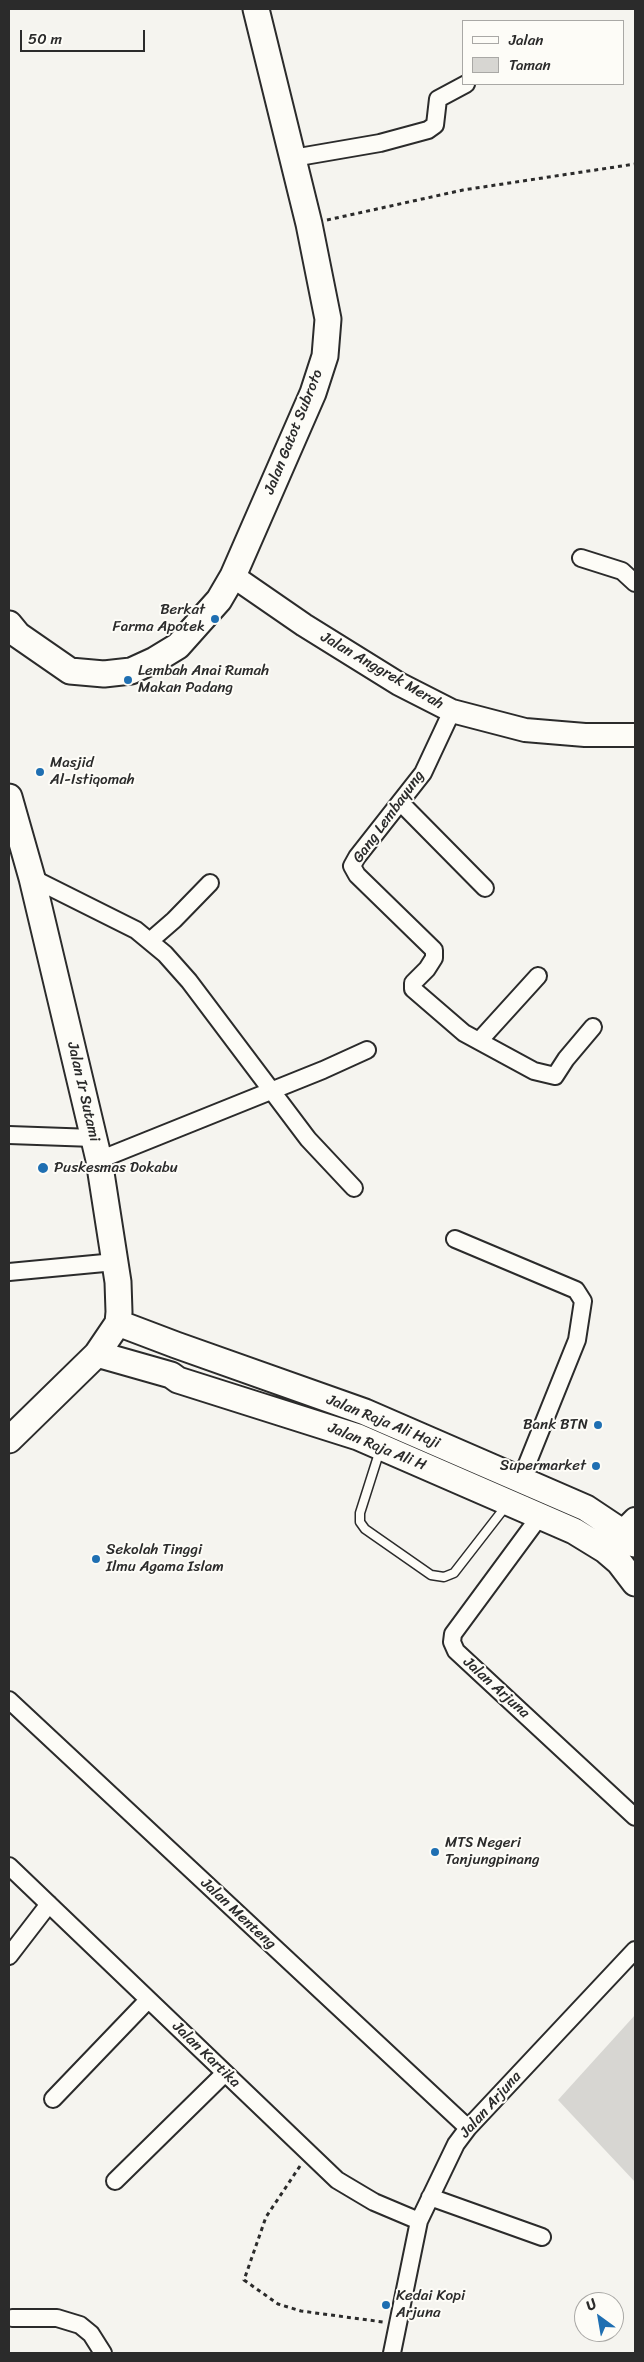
<!DOCTYPE html>
<style>
body{margin:0}
#map{position:relative;width:644px;height:2362px;overflow:hidden;background:#f5f4ef;font-family:Sriracha,sans-serif}
canvas{display:block}
.frame{position:absolute;inset:0;border:10px solid #2b2b2b;pointer-events:none}
.legend{position:absolute;left:462px;top:20px;width:162px;height:65px;box-sizing:border-box;background:#fdfcf7;border:1px solid #a9a8a5;margin:0;padding:6px 9px;list-style:none;font-size:15px;color:#2b2b2b}
.legend li{display:flex;align-items:center;gap:10px;height:25px}
.legend b{width:25px;border:1px solid #a9a8a5}
.north{position:absolute;left:574px;top:2292px;width:50px;height:50px;box-sizing:border-box;background:#fdfcf7;border:1px solid #a9a8a5;border-radius:50%;rotate:328deg;font-size:14px;font-weight:700;line-height:20px;text-align:center;color:#2b2b2b}
.north::after{content:'';display:block;margin:auto;width:18px;height:22px;background:#1f6fb2;clip-path:polygon(50% 0,100% 100%,50% 72%,0 100%)}
.scale{position:absolute;left:20px;top:30px;width:125px;height:22px;box-sizing:border-box;border:2px solid #2b2b2b;border-top:0;padding-left:6px;font-size:15px;line-height:18px;white-space:nowrap;color:#2b2b2b;-webkit-text-stroke:4px #fdfcf7;paint-order:stroke}
</style>
<div id="map">
<canvas width="644" height="2362"></canvas>
<div class="frame"></div>
<ul class="legend">
<li><b style="height:6px;background:#fdfcf7"></b>Jalan</li>
<li><b style="height:14px;background:#d7d6d2"></b>Taman</li>
</ul>
<div class="north">U</div>
<div class="scale">50 m</div>
</div>
<script>
const context = document.querySelector('canvas').getContext('2d');
context.lineJoin = 'round';
function paint(path, color) { context.fillStyle = color; context.fill(path, 'evenodd'); }
const toPath = rows => new Path2D(rows.map(r => 'M' + r).join(''));
function stroke(path, color, width, dash) { context.strokeStyle = color; context.lineWidth = width; context.lineCap = dash ? 'butt' : 'round'; context.setLineDash(dash || []); context.stroke(path); }
function label(font, color, halo, rows, align = 'center') {
  context.font = font + ' Sriracha,sans-serif'; context.lineWidth = 4; context.setLineDash([]); context.textBaseline = 'middle'; context.strokeStyle = halo; context.fillStyle = color; for (const [text, x, y, turn = 0] of rows) {
    context.save(); context.translate(x, y); context.rotate((+turn || 0) * Math.PI / 180); context.textAlign = isNaN(turn) ? turn : align; if (halo) context.strokeText(text, 0, 0); context.fillText(text, 0, 0); context.restore();
  }
}
const green = toPath([
 [635,2015,635,2182,558,2100]
]);
const path = toPath([
 [327,220,463,190,635,164],
 [300,2166,266,2217,244,2280,278,2304,301,2311,383,2322]
]);
const lane = toPath([
 [380,1450,360,1513,360,1522,365,1529,431,1575,444,1577,454,1573,506,1506]
]);
const street = toPath([
 [293,158,380,143,428,130,435,125,438,99,466,84],
 [581,558,622,571,635,583],
 [452,711,423,773,357,857,352,866,357,875,434,950,434,958,427,969,413,983,413,989,464,1033,534,1071,555,1076,566,1059,593,1027],
 [400,802,485,888],
 [32,878,136,930,165,954,189,981,308,1139,354,1188],
 [151,940,174,920,210,883],
 [479,1041,538,976],
 [9,1135,94,1138],
 [99,1160,323,1070,367,1050],
 [455,1239,576,1290,583,1301,577,1340,521,1479],
 [9,1272,115,1262],
 [540,1516,453,1634,452,1642,456,1651,635,1817],
 [9,1700,468,2128],
 [9,1866,337,2180,374,2202,419,2221],
 [9,1956,49,1904],
 [53,2099,148,2000],
 [115,2181,225,2073],
 [430,2197,542,2237],
 [12,2318,57,2318,80,2325,91,2334,103,2353],
 [392,2353,419,2221,456,2144,468,2128,635,1950]
]);
const secondary = toPath([
 [233,576,304,625,399,684,452,711,525,730,585,735,635,735],
 [622,1532,635,1519]
]);
const primary = toPath([
 [9,624,18,635,70,671,104,674,131,671,155,660,178,646,219,600,233,576,313,393,325,356,328,319,309,224,256,9],
 [9,797,32,878,99,1160,118,1282,119,1312,118,1323,97,1354,9,1440],
 [118,1323,176,1345,365,1412,586,1508,622,1532,635,1544],
 [97,1354,171,1375,178,1380,358,1437,574,1531,605,1550,619,1562,635,1583]
]);
const markers = [
 [215,619,5,"#1f6fb2"],
 [128,680,5,"#1f6fb2"],
 [40,772,5,"#1f6fb2"],
 [43,1168,6,"#1f6fb2"],
 [598,1425,5,"#1f6fb2"],
 [596,1466,5,"#1f6fb2"],
 [96,1559,5,"#1f6fb2"],
 [435,1852,5,"#1f6fb2"],
 [386,2305,5,"#1f6fb2"]
];
const streetNames = [
 ["Jalan Gatot Subroto",294,432,-68],
 ["Jalan Anggrek Merah",382,671,30],
 ["Gang Lembayung",389,817,-54],
 ["Jalan Ir Sutami",83,1092,77],
 ["Jalan Raja Ali Haji",383,1422,22],
 ["Jalan Raja Ali H",377,1447,22],
 ["Jalan Arjuna",496,1688,42],
 ["Jalan Menteng",238,1914,43],
 ["Jalan Kartika",206,2055,44],
 ["Jalan Arjuna",491,2105,-48]
];
const poiNames = [
 ["Berkat",205,610,"right"],
 ["Farma Apotek",205,627,"right"],
 ["Lembah Anai Rumah",138,671],
 ["Makan Padang",138,688],
 ["Masjid",50,763],
 ["Al-Istiqomah",50,780],
 ["Puskesmas Dokabu",54,1168],
 ["Bank BTN",588,1425,"right"],
 ["Supermarket",586,1466,"right"],
 ["Sekolah Tinggi",106,1550],
 ["Ilmu Agama Islam",106,1567],
 ["MTS Negeri",445,1843],
 ["Tanjungpinang",445,1860],
 ["Kedai Kopi",396,2296],
 ["Arjuna",396,2313]
];
paint(green, '#d7d6d2');
stroke(lane, '#2b2b2b', 11);
stroke(street, '#2b2b2b', 20);
stroke(secondary, '#2b2b2b', 26);
stroke(primary, '#2b2b2b', 29);
stroke(path, '#2b2b2b', 3, [4, 4]);
stroke(lane, '#fdfcf7', 8);
stroke(street, '#fdfcf7', 16);
stroke(secondary, '#fdfcf7', 22);
stroke(primary, '#fdfcf7', 25);
for (const [x, y, r, color] of markers) { const dot = new Path2D(); dot.arc(x, y, r, 0, 2 * Math.PI); context.fillStyle = color; context.fill(dot); stroke(dot, '#fdfcf7', 2); }
label('15px', '#2b2b2b', '#fdfcf7', streetNames);
label('15px', '#2b2b2b', '#fdfcf7', poiNames, 'left');
</script>
